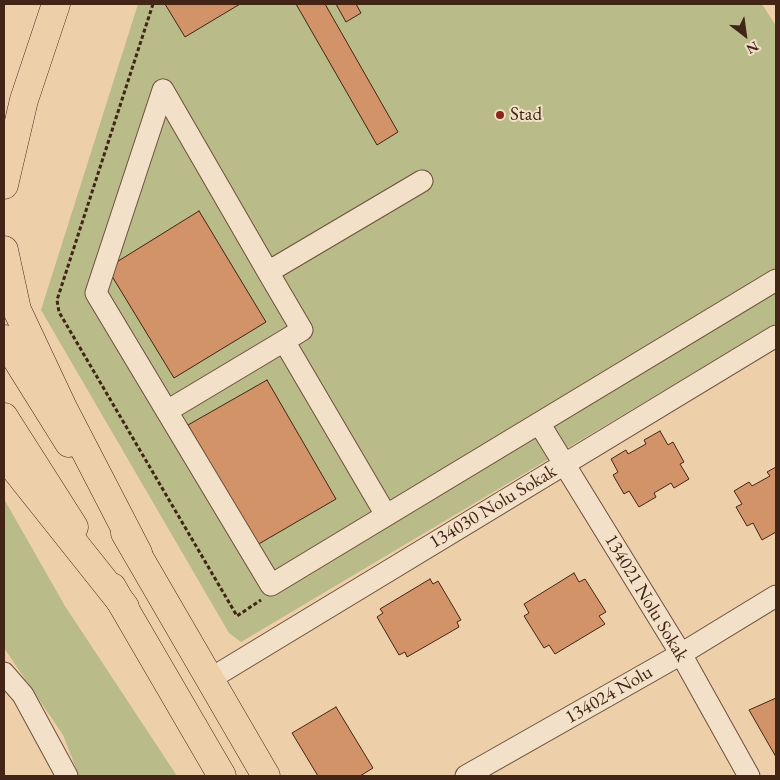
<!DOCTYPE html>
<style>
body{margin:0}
#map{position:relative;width:780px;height:780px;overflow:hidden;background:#edd0aa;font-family:"EB Garamond",serif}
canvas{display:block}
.frame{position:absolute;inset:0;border:5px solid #422516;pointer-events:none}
.north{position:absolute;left:720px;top:10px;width:50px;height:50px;-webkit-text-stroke:4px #f3e0c8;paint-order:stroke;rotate:150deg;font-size:14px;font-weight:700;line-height:20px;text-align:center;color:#422516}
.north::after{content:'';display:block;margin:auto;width:18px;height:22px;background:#422516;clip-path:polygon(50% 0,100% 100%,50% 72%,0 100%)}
</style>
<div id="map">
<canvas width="780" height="780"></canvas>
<div class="frame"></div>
<div class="north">N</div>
</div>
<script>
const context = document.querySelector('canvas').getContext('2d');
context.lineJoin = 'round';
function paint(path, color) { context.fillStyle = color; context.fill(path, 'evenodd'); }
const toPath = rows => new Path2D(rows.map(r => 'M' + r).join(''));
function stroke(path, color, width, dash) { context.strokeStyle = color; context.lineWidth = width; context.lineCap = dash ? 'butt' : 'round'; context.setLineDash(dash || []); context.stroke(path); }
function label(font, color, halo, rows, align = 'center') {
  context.font = font + ' "EB Garamond",serif'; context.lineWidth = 4; context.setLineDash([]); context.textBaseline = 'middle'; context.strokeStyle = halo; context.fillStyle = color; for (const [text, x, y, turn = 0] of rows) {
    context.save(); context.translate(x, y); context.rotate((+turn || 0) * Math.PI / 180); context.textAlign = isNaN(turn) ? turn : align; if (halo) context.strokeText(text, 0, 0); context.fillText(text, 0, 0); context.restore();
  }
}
const green = toPath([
 [138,4,762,4,776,26,776,324,241,642,229,633,41,310],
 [4,499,65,606,177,776,79,776,63,735,4,648]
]);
const building = toPath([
 [165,4,240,4,185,37,165,4],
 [296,4,325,4,398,132,377,145,296,4],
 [336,4,356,4,361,13,346,22,336,4],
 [199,211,266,322,174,378,107,268,199,211],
 [267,380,336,499,257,545,188,425,267,380],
 [660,431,668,445,673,442,684,462,680,464,689,479,674,488,671,483,654,493,656,497,639,507,629,491,624,494,613,475,618,472,611,459,626,450,628,454,646,444,644,440,660,431],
 [776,467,776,532,762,540,753,523,747,526,736,507,742,504,734,491,749,482,752,486,770,476,767,472,776,467],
 [574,573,579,582,585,579,606,612,599,616,605,624,555,654,549,645,544,648,524,616,529,613,524,604,574,573],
 [430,579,433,584,438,581,461,620,457,622,459,627,407,657,405,652,399,655,377,617,383,613,380,609,430,579],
 [776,695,776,757,749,710,776,698,776,695],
 [336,707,373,768,360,776,318,776,292,733,336,707]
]);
const path = toPath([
 [153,4,57,300,59,312,237,616,261,600]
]);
const minor = toPath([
 [163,90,96,293,271,585,776,280],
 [163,90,268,272],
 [284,341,302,330,268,272,422,181],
 [167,411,284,341,386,515],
 [539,423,681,654,749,776],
 [4,673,23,695,67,776],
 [210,679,776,336],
 [466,776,681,654,776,596]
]);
const major = toPath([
 [4,339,69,443],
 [4,417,74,527],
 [125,533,266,776],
 [112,587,222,776]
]);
const highway = toPath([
 [4,185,24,100,56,4],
 [4,250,17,310,63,408,138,553],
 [4,455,125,607]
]);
const markers = [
 [500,115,5,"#8f2418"]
];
const poiNames = [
 ["Stad",510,115]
];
const streetNames = [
 ["134030 Nolu Sokak",493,507,-31],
 ["134021 Nolu Sokak",646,598,59],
 ["134024 Nolu",609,695,-30]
];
paint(green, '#b9bb88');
paint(building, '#d29368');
stroke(building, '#422516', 1);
stroke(minor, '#6d503b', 23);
stroke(major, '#422516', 29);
stroke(highway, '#422516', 29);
stroke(path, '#422516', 3, [4, 2.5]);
stroke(minor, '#f3e0c8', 21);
stroke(major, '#edd0aa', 28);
stroke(highway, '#edd0aa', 28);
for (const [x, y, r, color] of markers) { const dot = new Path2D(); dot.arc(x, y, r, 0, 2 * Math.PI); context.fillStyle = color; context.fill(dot); stroke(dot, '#f3e0c8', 2); }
label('19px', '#422516', '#f3e0c8', poiNames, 'left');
label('19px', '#422516', '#f3e0c8', streetNames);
</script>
